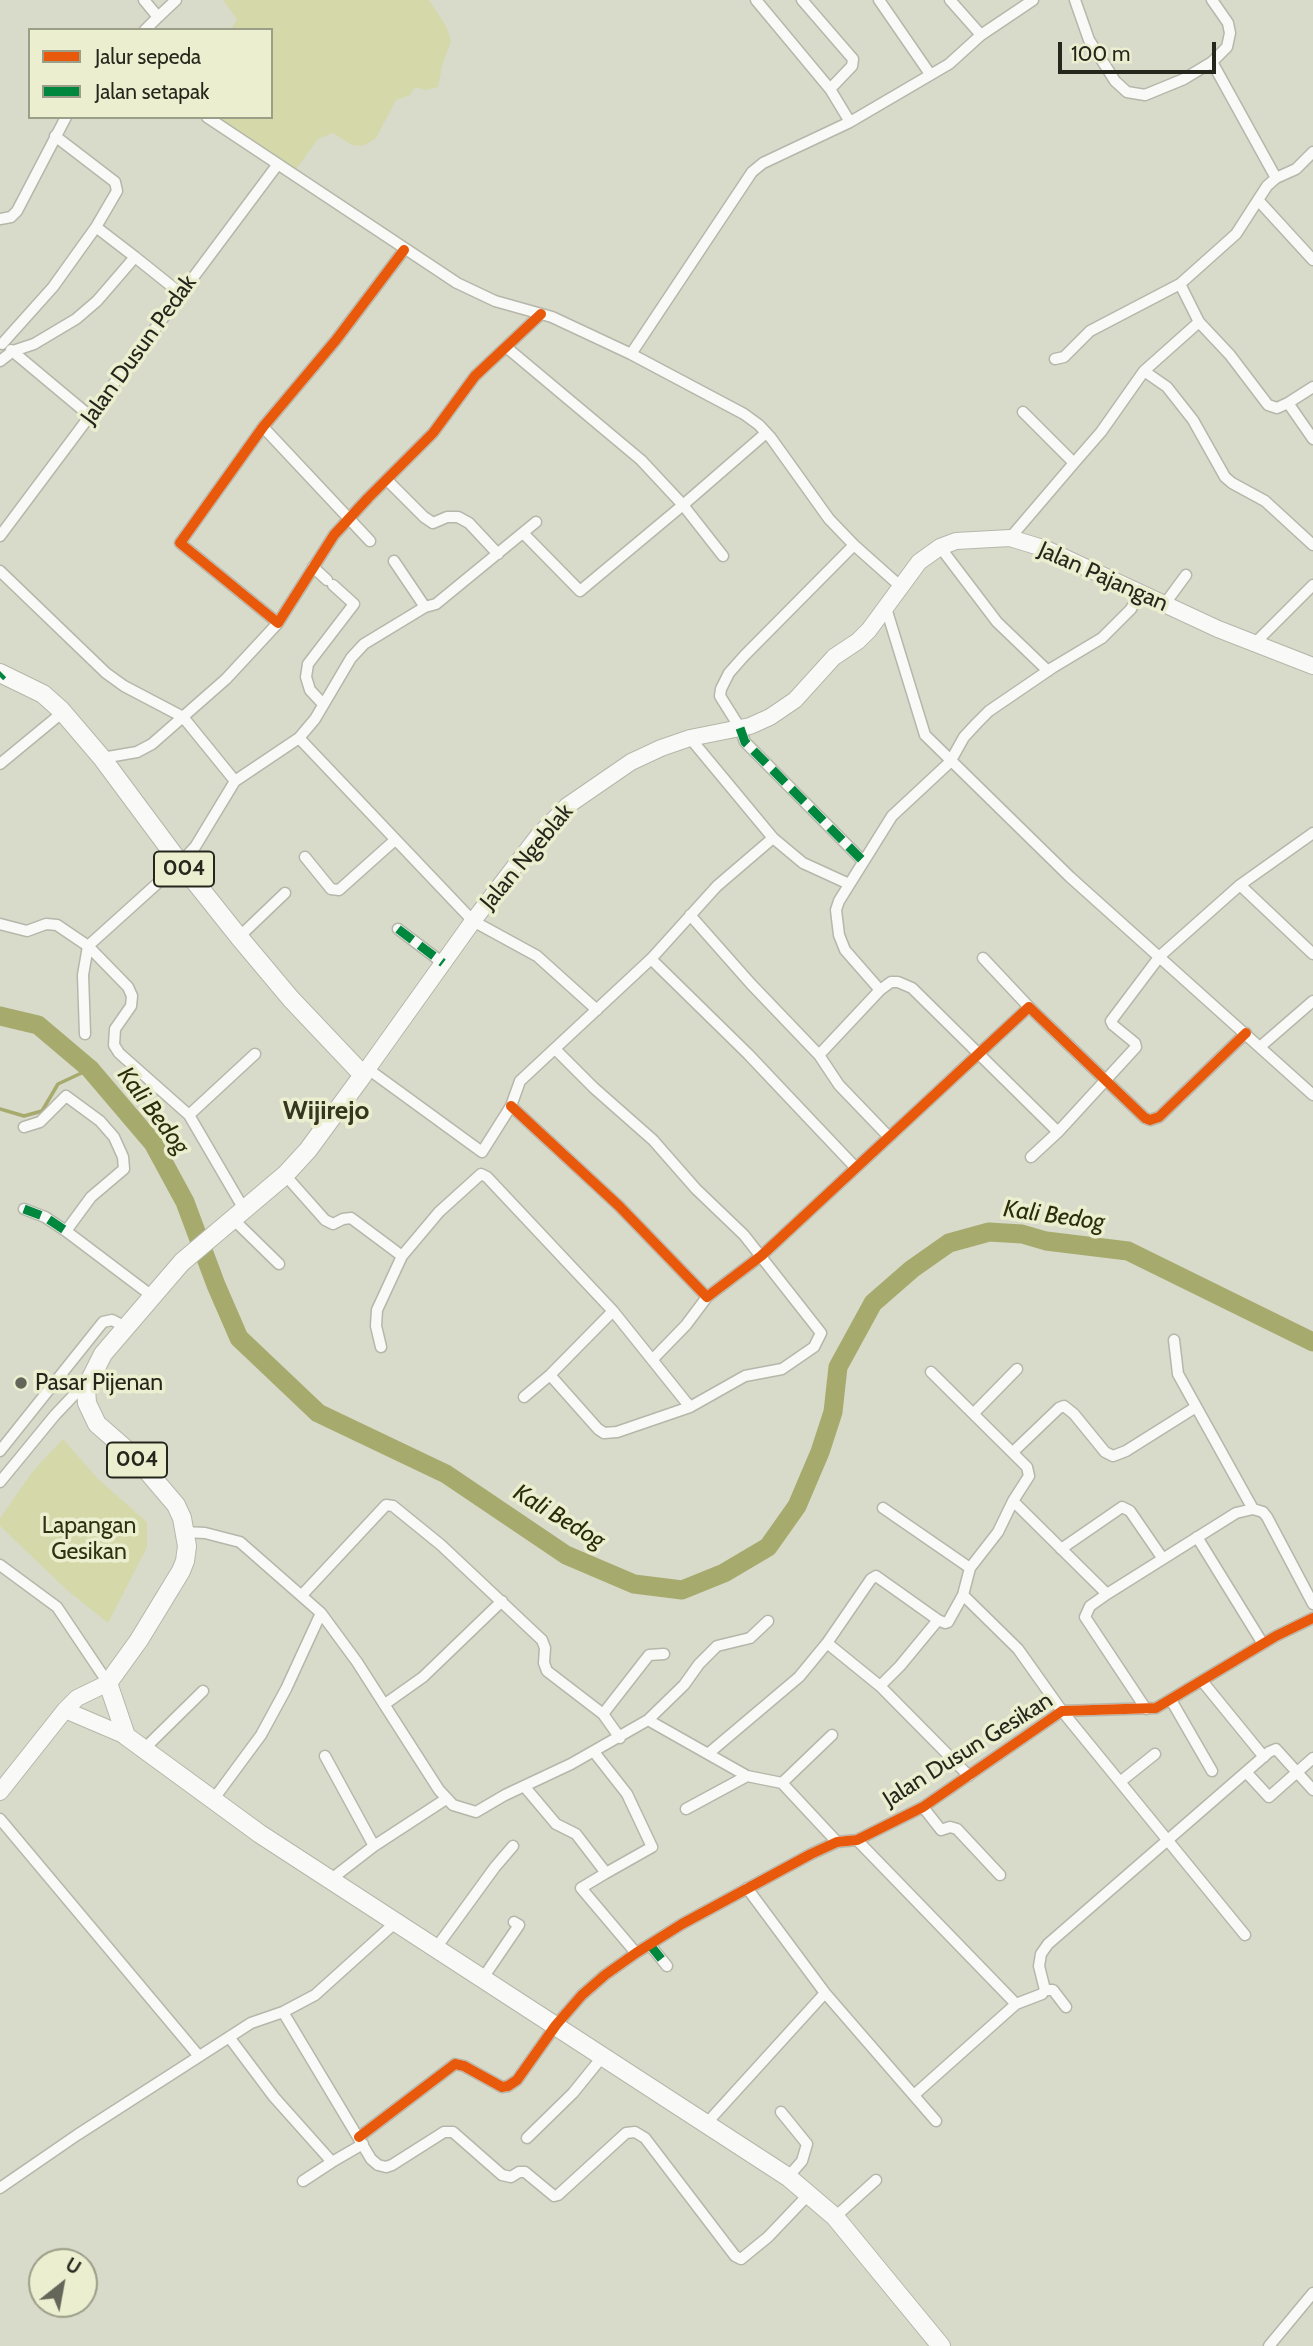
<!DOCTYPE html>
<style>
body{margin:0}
#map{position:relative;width:1313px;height:2346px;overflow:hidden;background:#d8daca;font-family:Cabin,sans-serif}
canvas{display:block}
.legend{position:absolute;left:28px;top:28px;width:245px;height:91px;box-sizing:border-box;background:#ebefd0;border:2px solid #9c9f88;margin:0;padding:9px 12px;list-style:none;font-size:21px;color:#26271c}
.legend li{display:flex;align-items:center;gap:14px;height:35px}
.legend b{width:35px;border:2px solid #9c9f88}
.north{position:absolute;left:28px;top:2248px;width:70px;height:70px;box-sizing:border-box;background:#ebefd0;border:2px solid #9c9f88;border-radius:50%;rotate:31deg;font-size:19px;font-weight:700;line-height:28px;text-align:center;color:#26271c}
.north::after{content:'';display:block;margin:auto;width:24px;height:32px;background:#646659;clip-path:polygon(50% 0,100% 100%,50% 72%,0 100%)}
.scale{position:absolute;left:1058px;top:42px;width:158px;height:32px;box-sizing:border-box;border:4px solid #26271c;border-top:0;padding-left:9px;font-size:21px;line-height:24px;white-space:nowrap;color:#26271c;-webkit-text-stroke:5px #ebefd0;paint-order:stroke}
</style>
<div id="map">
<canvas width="1313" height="2346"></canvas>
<ul class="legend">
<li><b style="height:9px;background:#e8590c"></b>Jalur sepeda</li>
<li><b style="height:9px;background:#00873e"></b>Jalan setapak</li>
</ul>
<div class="north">U</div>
<div class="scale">100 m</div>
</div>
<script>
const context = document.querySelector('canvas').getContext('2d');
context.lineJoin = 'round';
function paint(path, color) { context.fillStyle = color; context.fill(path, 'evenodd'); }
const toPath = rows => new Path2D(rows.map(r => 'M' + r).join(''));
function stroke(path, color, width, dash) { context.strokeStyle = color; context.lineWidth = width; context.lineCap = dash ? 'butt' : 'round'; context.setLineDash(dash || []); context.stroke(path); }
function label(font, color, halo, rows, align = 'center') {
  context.font = font + ' Cabin,sans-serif'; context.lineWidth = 7; context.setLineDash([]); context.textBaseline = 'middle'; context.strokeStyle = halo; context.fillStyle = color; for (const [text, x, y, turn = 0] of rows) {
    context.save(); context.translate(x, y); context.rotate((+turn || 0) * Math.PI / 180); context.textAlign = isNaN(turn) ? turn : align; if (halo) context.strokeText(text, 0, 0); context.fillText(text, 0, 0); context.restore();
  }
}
const green = toPath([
 [223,0,429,0,447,28,451,42,443,62,438,87,426,90,415,87,410,95,396,100,376,138,363,146,352,145,333,133,318,139,294,172,213,117,271,117,271,30,231,30,237,19],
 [63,1439,98,1479,147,1522,147,1547,108,1623,67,1590,0,1526,0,1518,33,1471]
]);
const stream = toPath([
 [0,1109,24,1116,42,1111,58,1084,90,1069]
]);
const river = toPath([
 [0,1016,38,1025,90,1069,153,1143,185,1202,216,1285,239,1338,318,1413,446,1474,566,1555,634,1584,682,1590,724,1573,768,1547,797,1506,820,1452,833,1412,838,1367,873,1303,912,1269,949,1243,989,1232,1022,1234,1046,1241,1128,1251,1313,1342]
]);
const street = toPath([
 [144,0,158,17,145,30],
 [756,0,830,89],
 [802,0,853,59,852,66,830,89,850,122],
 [879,0,930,74],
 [950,0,981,35],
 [1075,0,1089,40,1115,81,1127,92,1145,95,1184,79,1212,62,1276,178],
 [1212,0,1228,23,1230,33,1227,47,1212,62],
 [158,17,176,0],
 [207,117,457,283,495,301,552,317,631,354,744,414,759,425,771,438,829,519,854,545,900,586],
 [55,136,115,182,117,191,96,227,135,257],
 [1258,200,1313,260],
 [0,219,11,217,17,211,66,117],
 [404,250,336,340,263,427,180,543,278,623,334,535,368,498,433,433,475,376,541,314],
 [1180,284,1199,322],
 [2,344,53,287,96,227],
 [506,347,641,460,683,505,580,591,523,533],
 [11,350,90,416],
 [631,354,752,172,763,163,850,122,949,64,981,35,1033,0],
 [1055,359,1064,357,1090,331,1180,284,1236,234,1267,186,1276,178,1296,169,1313,152],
 [0,361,13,351,34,344,76,319,97,301,135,257,180,293],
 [1144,371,1167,387,1193,420,1225,477,1232,483,1265,501,1313,545],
 [1313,387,1288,403,1313,439],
 [263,427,370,541],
 [1074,463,1101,432,1144,371,1199,322,1230,355,1268,405,1277,408,1288,403],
 [387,480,424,517,433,523,447,517,458,517,469,523,498,554],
 [0,536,278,164],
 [1010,538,1074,463,1023,412],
 [854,545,745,655,729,673,721,689,720,696,740,728,745,742,863,861],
 [940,547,997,622,1048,671],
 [723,556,683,505,766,433],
 [394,561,425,607],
 [313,567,327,580],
 [0,571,106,673,124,686,183,717,235,781,299,738,315,719,351,658,364,644,425,607,436,604,536,522],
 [1164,605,1186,575],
 [886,608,925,735,1070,877,1313,1095],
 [1255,643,1313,585],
 [323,704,310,690,306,677,308,664,354,604,333,585],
 [299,738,473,921,537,956,597,1010],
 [102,758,137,752,152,744,226,679,278,623],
 [0,764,63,712],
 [773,838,803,863,849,884],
 [305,857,331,889,339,890,395,840],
 [1240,885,1313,954],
 [690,915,751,984,819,1055],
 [0,924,27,931,46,924,57,925,88,946,128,987,132,996,131,1006,115,1029,114,1045,119,1053,189,1115,245,1211],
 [398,929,443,963],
 [239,937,285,893],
 [983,958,1029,1007],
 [651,959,748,1054,855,1167],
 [880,990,819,1055,839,1085,888,1136],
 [85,1034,83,975,88,946,180,863,195,847,235,781],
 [1261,1046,1313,1001],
 [368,1069,482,1152],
 [511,1106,619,1206,707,1297,761,1256,1029,1007,1145,1118,1150,1120,1159,1117,1246,1033],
 [189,1115,255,1054],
 [24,1127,40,1122,66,1096,100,1121,114,1137,123,1157,124,1169,91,1197,66,1231,152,1296],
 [1058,1132,912,988,898,982,891,982,880,990,845,950,839,935,836,910,839,901,892,816,950,762,964,737,977,723,989,711,1052,668,1102,638,1131,609,1139,593],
 [482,1152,511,1106,520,1081,651,959,717,886,773,838,690,738],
 [1031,1157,1058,1132,1136,1047,1135,1043,1113,1025,1111,1021,1160,956,1240,885,1313,833],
 [285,1175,325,1220,333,1224,343,1219,351,1218,402,1256,439,1212,481,1174,487,1177,613,1311,690,1407],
 [24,1209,45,1217,66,1231],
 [234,1220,279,1264],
 [1174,1340,1178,1374,1253,1509],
 [381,1347,376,1326,377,1310,402,1256],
 [653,1359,686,1325,707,1297],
 [931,1372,1027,1467,1029,1476,1013,1501,1107,1594,1090,1606,1085,1617,1146,1709],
 [550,1375,598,1429,604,1433,617,1432,690,1407,745,1376,782,1369,814,1347,821,1333,744,1235,696,1189,653,1140,594,1088,555,1049],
 [524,1397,550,1375,613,1311],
 [974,1413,1017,1369],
 [0,1451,103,1322,112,1320,126,1327],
 [1013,1452,1059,1408,1064,1406,1074,1414,1105,1452,1113,1456,1126,1451,1196,1407],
 [0,1482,55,1415,74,1395,86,1388],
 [1013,1501,998,1532,970,1568,963,1595,1018,1649,1062,1711,1245,1935],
 [883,1508,970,1568],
 [184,1532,205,1533,240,1542,321,1613,357,1662,439,1790,453,1805,476,1812,505,1795,571,1764,648,1720,747,1776,782,1783,837,1842],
 [1197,1537,1263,1644],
 [1061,1549,1122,1507,1130,1511,1163,1559],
 [0,1565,57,1607,108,1683],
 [1107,1594,1236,1513,1253,1509,1263,1512,1267,1517,1313,1604],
 [302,1595,386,1505,393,1506,441,1545,542,1640,545,1648,544,1663,547,1671,603,1714,620,1738],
 [938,1620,945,1623,948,1622,963,1595],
 [827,1643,880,1686],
 [1202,1681,1264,1757],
 [1171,1700,1212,1771],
 [385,1704,423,1677,502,1601],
 [603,1714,649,1655,664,1654],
 [648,1720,684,1685,699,1664,717,1646,750,1638,768,1621],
 [144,1749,203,1691],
 [709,1753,799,1677,827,1643,871,1579,876,1576,938,1620,900,1666,880,1686,969,1776],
 [325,1756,374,1846],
 [1246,1772,1269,1797,1313,1758],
 [1120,1782,1155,1754],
 [782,1783,832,1735],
 [524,1786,556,1824,576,1834,606,1873,652,1847,627,1794,594,1752],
 [213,1800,261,1735,286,1689,321,1613],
 [923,1807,941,1830,950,1827,957,1829,1000,1875],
 [686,1809,747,1776],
 [0,1819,198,2055],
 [857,1840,1016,2004],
 [606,1873,581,1888,636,1953],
 [330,1880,374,1846,446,1799],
 [747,1888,825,1993,936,2121],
 [650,1945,667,1966],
 [436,1948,495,1867,513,1846],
 [483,1978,519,1925,514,1922],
 [1045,1990,1039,1966,1041,1954,1048,1944,1269,1752,1276,1749,1313,1790],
 [283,2012,371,2159,378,2165,386,2167,392,2165,444,2132,453,2132,502,2175,511,2177,519,2172,525,2172,554,2196,558,2195,626,2133,635,2132,645,2138,735,2256,741,2259,768,2237,809,2194],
 [229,2037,274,2097,332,2162,363,2144],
 [914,2095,1016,2004,1042,1994,1045,1990,1053,1990,1066,2007],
 [781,2112,807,2144,802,2161,788,2177],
 [705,2125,825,1993],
 [359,2137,455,2064,464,2066,502,2087,508,2086,517,2080,556,2025,582,1995,605,1975,636,1953,682,1924,811,1854,837,1842,857,1840,923,1807,1062,1711,1156,1708,1276,1636,1313,1618],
 [527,2138,573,2093,603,2056],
 [303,2181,332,2162],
 [0,2188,77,2135,251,2023,283,2012,315,1995,396,1922],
 [835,2217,876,2180],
 [1269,2346,1313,2293]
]);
const secondary = toPath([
 [363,1075,473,921,538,836,567,806,631,762,661,748,690,738,750,726,770,717,795,700,834,657,858,641,869,630,919,562,940,547,956,541,1010,538,1046,549,1218,629,1313,666],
 [65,1710,126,1736],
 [0,1792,65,1710,77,1698,108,1683]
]);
const primary = toPath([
 [0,673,43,694,61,710,102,758,180,863,239,937,291,999,363,1075,308,1150,285,1175,182,1262,103,1354,86,1388,87,1403,97,1424,136,1458,176,1505,182,1518,187,1546,185,1561,181,1571,139,1640,108,1683,126,1736,260,1834,788,2177,835,2217,941,2346]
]);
const quiet = toPath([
 [0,677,3,674],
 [740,728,745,742,863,861],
 [398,929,443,963],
 [24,1209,45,1217,66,1231],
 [650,1945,667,1966]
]);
const cycleway = toPath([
 [404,250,336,340,263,427,180,543,278,623,334,535,368,498,433,433,475,376,541,314],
 [511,1106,619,1206,707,1297,761,1256,1029,1007,1145,1118,1150,1120,1159,1117,1246,1033],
 [359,2137,455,2064,464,2066,502,2087,508,2086,517,2080,556,2025,582,1995,605,1975,636,1953,682,1924,811,1854,837,1842,857,1840,923,1807,1062,1711,1156,1708,1276,1636,1313,1618]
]);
const markers = [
 [21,1383,7,"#646659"]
];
const shields = [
 [184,869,60],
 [137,1460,60]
];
const shieldNames = [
 ["004",184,869],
 ["004",137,1460]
];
const streetNames = [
 ["Jalan Dusun Pedak",139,350,-54],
 ["Jalan Pajangan",1103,577,24],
 ["Jalan Ngeblak",527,857,-50],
 ["Jalan Dusun Gesikan",968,1750,-32]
];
const poiNames = [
 ["Pasar Pijenan",35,1383]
];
const parkNames = [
 ["Lapangan",89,1526],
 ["Gesikan",89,1552]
];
const waterNames = [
 ["Kali Bedog",153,1111,53],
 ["Kali Bedog",1054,1216,8],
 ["Kali Bedog",559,1517,31]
];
const quarterNames = [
 ["Wijirejo",326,1111]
];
paint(green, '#d5d9aa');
stroke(stream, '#a6aa6c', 3.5);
stroke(river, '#a6aa6c', 19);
stroke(street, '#b6b7aa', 13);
stroke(secondary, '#b6b7aa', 18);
stroke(primary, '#b6b7aa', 20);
stroke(street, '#f9f9f7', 10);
stroke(secondary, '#f9f9f7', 16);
stroke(primary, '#f9f9f7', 18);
stroke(quiet, '#00873e', 9, [18, 9]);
stroke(cycleway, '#e8590c', 10);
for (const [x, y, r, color] of markers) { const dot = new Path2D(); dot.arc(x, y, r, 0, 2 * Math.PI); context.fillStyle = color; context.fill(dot); stroke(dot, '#ebefd0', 2.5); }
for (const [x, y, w] of shields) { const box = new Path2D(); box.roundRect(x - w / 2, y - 17.5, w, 35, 5); context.fillStyle = '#ebefd0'; context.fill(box); stroke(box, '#26271c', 2); }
label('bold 21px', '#26271c', null, shieldNames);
label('23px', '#26271c', '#ebefd0', streetNames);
label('23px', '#26271c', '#ebefd0', poiNames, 'left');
label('23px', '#30310e', '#ebefd0', parkNames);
label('italic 24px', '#2b2c08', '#ebefd0', waterNames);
label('bold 26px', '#35361e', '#ebefd0', quarterNames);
</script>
